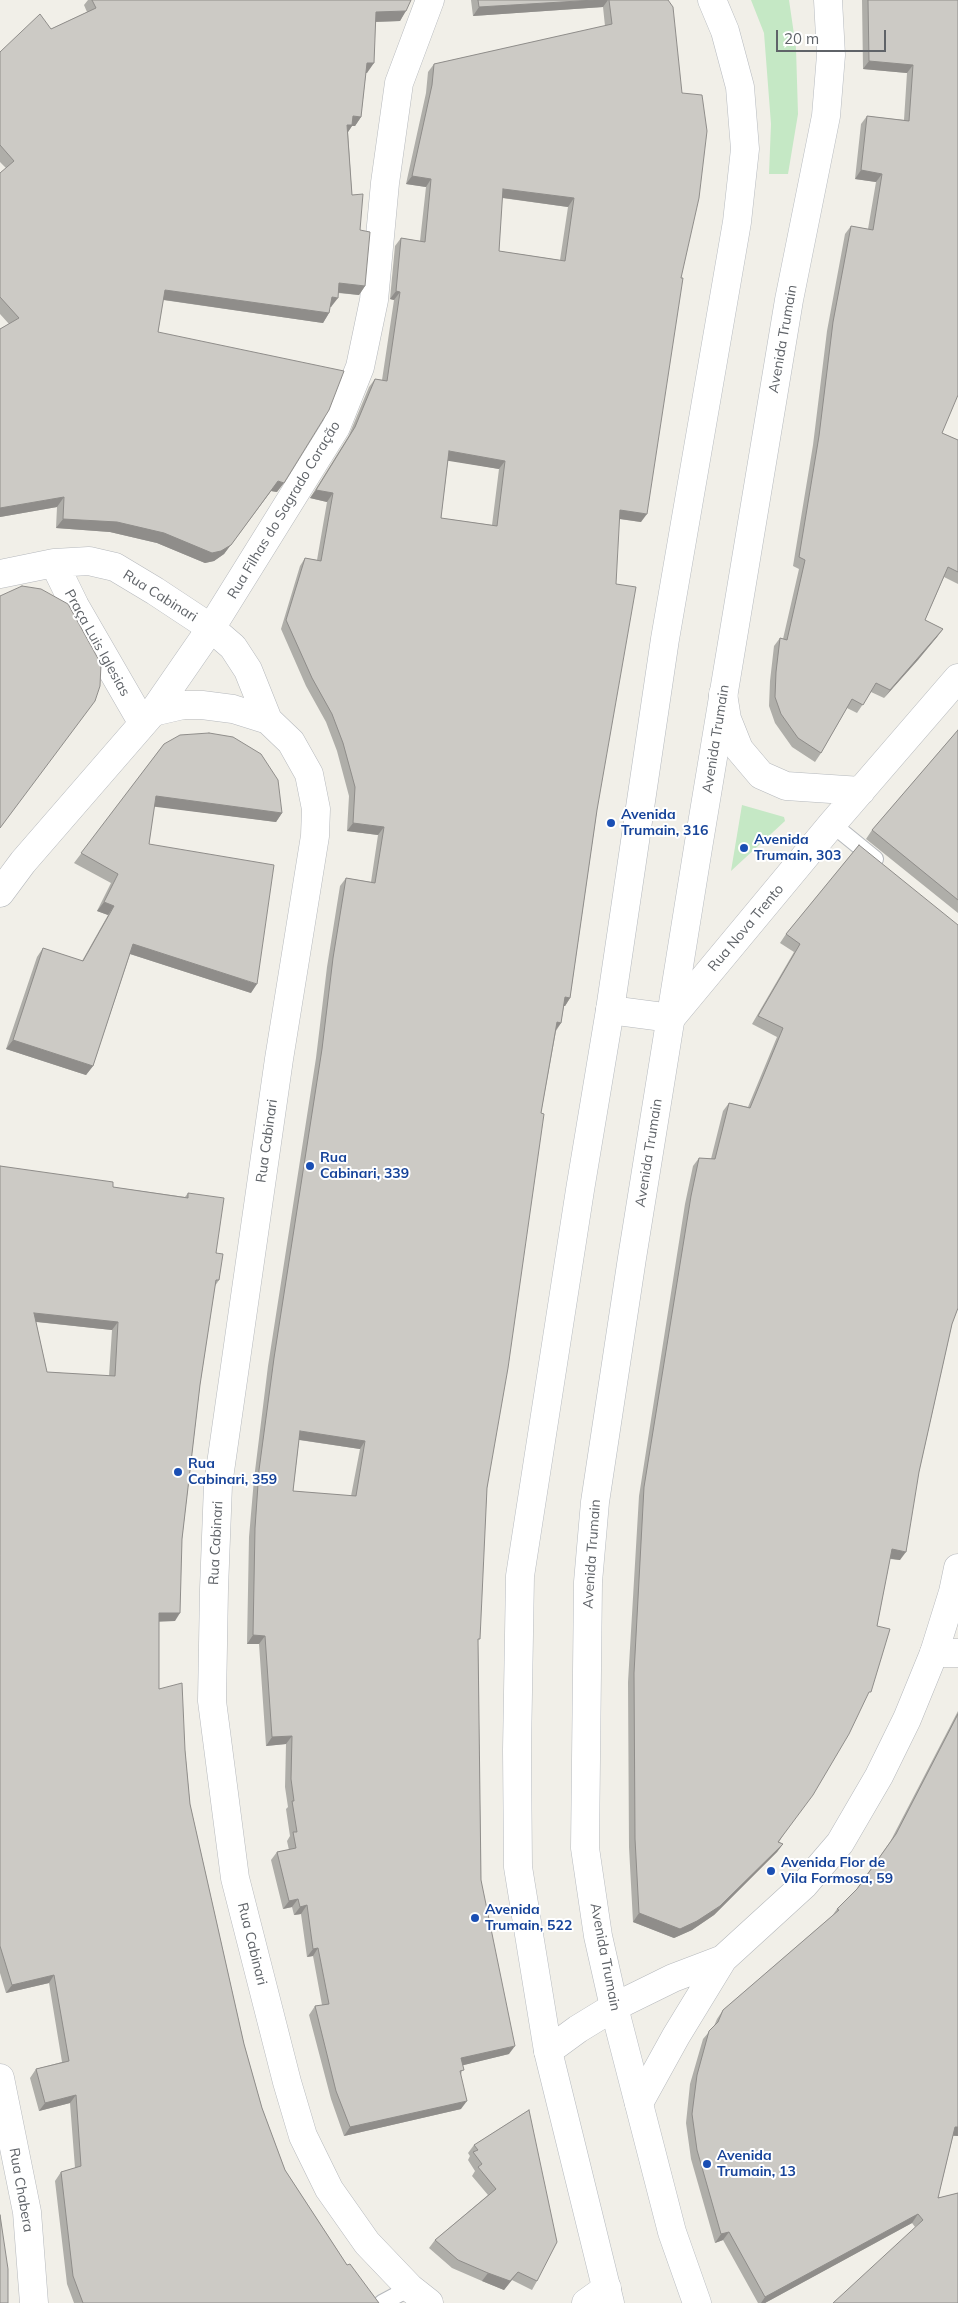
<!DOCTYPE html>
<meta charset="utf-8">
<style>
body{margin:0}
#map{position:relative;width:958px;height:2303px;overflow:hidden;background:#f1efe8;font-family:Mulish,sans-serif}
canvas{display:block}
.scale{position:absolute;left:776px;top:30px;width:110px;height:22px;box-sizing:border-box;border:2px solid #5f6368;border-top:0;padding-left:6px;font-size:15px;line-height:18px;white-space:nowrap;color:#5f6368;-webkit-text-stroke:4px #fff;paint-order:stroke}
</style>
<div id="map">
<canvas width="958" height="2303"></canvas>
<div class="scale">20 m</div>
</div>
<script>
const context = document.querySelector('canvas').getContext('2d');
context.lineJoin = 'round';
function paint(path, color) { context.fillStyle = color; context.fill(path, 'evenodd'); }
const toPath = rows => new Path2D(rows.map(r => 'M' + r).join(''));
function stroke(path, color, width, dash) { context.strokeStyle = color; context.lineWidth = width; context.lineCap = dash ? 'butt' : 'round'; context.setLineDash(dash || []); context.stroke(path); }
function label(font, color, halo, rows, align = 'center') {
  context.font = font + ' Mulish,sans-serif'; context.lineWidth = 4; context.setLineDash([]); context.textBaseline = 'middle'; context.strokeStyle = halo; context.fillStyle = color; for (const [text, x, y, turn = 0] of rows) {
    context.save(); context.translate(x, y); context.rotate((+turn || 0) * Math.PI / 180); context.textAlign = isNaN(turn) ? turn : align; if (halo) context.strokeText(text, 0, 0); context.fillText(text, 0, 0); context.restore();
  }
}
const green = toPath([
 [751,0,789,0,796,48,798,114,788,174,769,174,771,124,764,33],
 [742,805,784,817,785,821,731,871]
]);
const service = toPath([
 [832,824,875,859],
 [382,2303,410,2288]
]);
const minor = toPath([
 [54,563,75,606,142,722],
 [0,574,54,563,89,561,115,567,155,591,211,628,233,647,248,670,268,720],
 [723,694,727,719,739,749,761,775,786,786,861,791],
 [153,712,183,705,202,705,233,709,268,720,291,742,309,774,316,809,315,836,279,1059,218,1485,214,1589,212,1701,235,1878,287,2082,303,2136,329,2189,367,2243,410,2288,429,2303],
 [610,1010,671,1018,832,824,958,678],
 [934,1653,958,1653],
 [0,2078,27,2212,34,2303],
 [586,2303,607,2288]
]);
const tertiary = toPath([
 [0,893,23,862,153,712,211,628,336,427,360,367,374,300,385,183,399,83,430,0],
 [548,2051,578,2029,614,2007,673,1978,723,1959],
 [639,2103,676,2036,723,1959,804,1885,840,1843,879,1776,907,1719,934,1653,953,1592,958,1568]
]);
const secondary = toPath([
 [610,2303,548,2051,518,1867,517,1750,520,1576,580,1190,610,1010,665,639,737,222,745,149,740,87,725,31,712,0],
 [697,2303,672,2232,614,2007,598,1936,585,1848,588,1582,595,1502,632,1258,698,848,789,300,826,116,831,55,828,0]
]);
const wall = toPath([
 [88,0,411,0,400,21,376,22,367,73,366,73,361,117,355,126,352,126,348,132,352,195,360,230,365,286,359,295,338,293,331,307,330,307,329,313,323,323,163,300,158,332,277,492,271,491,224,554,214,561,205,563,157,543,110,532,56,528,57,507,0,517,0,329,9,324,0,314,0,173,6,168,0,162,0,52,51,29,87,12,84,5],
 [471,0,668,0,681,278,641,522,619,519,597,810,570,998,565,1006,564,1006,561,1023,556,1031,541,1113,487,1488,478,1643,481,1880,509,2054,463,2065,461,2075,461,2109,344,2136,331,2099,309,2015,315,2006,322,2005,313,1956,307,1957,301,1914,294,1915,292,1907,283,1909,271,1860,277,1852,289,1850,287,1841,290,1836,286,1809,288,1807,285,1787,286,1744,266,1746,259,1644,247,1644,249,1537,254,1479,268,1366,316,1058,327,967,340,886,346,878,371,882,378,835,347,831,349,796,337,751,326,722,306,686,281,629,300,566,305,558,317,560,327,502,310,498,349,435,369,387,375,379,382,380,394,300,390,299,395,246,401,238,420,241,426,187,406,184,426,93,428,72,434,64,605,26,603,7,473,16],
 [502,198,568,207,560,260,499,251],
 [448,460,499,469,492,525,441,518],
 [299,1440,360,1449,351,1496,293,1491],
 [862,0,958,0,942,433,958,440,958,584,944,577,925,620,943,629,937,637,884,698,871,692,857,713,847,708,821,753,815,762,792,747,775,723,769,706,770,681,774,646,780,638,783,639,799,569,793,566,813,445,827,331,845,234,851,226,868,229,876,182,855,179,861,124,867,116,904,120,907,73,863,69],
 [958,730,958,913,866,839,872,830],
 [164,744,282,813,276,822,154,806,149,844,251,993,130,954,93,1066,86,1075,6,1049,37,957,43,948,82,961,108,915,97,911,111,883,74,863],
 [859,845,952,1324,919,1472,900,1560,890,1559,877,1626,865,1700,779,1842,783,1844,777,1852,714,1915,692,1930,674,1938,633,1922,629,1847,628,1682,639,1496,685,1204,693,1166,699,1158,711,1159,723,1111,729,1103,748,1107,777,1037,752,1024,794,952,780,943,786,934],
 [0,1166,113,1187,185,1197,188,1193,216,1253,219,1280,215,1286,200,1385,182,1539,175,1621,159,1621,159,1689,185,1750,190,1804,244,2044,262,2108,285,2170,347,2265,379,2303,74,2303,67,2284,55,2181,61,2172,75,2168,70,2103,39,2111,30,2078,36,2069,62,2062,49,1983,6,1993,0,1973],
 [36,1322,112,1330,109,1376,47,1372],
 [958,1711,958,2136,953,2136,938,2198,958,2193,915,2227,912,2223,765,2303,758,2303,723,2240,715,2243,691,2159,686,2123,690,2084,703,2039,714,2026,717,2019,723,2010,832,1916,837,1909,857,1889,890,1842],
 [529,2110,537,2281,532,2290,512,2280,504,2290,482,2281,452,2268,429,2248,435,2240,488,2195,472,2176,475,2171,468,2160,470,2156,468,2153,474,2145]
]);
const shadedWall = toPath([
 [595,0,608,0,603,7,473,16,479,7],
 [406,11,400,21,370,22,376,12],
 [869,61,913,65,907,73,863,69],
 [367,63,374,63,367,73,360,72],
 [353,116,361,117,355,126,352,126,346,135,341,134],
 [861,170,882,174,876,182,855,179],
 [412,176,431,179,426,187,406,184],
 [503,189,574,198,568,207,497,197],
 [339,283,365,286,359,295,333,292],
 [165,290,329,313,323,323,158,299],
 [396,291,400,292,394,300,390,299],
 [332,297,338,298,331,307,325,306],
 [449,451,505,461,499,469,443,460],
 [278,481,284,483,277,492,271,491,224,554,214,561,205,563,157,543,110,532,56,528,63,519],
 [316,490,333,493,327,502,310,498],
 [64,497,57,507,0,517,0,508],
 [620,510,647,514,641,522,614,518],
 [943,629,937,637,918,660,884,698,890,690],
 [156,796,282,813,276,822,149,806],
 [353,823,384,827,378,835,347,831],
 [104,902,114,906,108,915,97,911],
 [133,944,257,984,251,993,127,953],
 [565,997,570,998,565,1006,559,1006],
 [557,1022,561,1023,555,1031],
 [13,1040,93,1066,86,1075,6,1049],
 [34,1313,118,1322,112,1330,29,1321],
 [300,1431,365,1441,360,1449,294,1439],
 [892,1549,906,1552,900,1560,886,1558],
 [159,1613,180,1613,175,1621,153,1622],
 [253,1635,265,1636,259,1644,247,1644],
 [292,1736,286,1744,266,1746,272,1737],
 [783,1844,777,1852,714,1915,692,1930,674,1938,633,1922,639,1913],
 [298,1899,292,1907,283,1909,289,1901],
 [307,1905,301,1914,294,1915,300,1907],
 [318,1948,313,1956,307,1957,313,1949],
 [54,1975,49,1983,6,1993,12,1985],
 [515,2046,509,2054,456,2067,461,2058],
 [76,2095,70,2103,39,2111,45,2103],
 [467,2101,461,2109,344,2136,350,2127],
 [955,2127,958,2127,958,2136,949,2135],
 [918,2214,912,2223,765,2303,761,2303,765,2297],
 [729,2232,723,2240,715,2243,721,2234],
 [518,2272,504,2290,482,2281,488,2273]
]);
const building = toPath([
 [92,0,411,0,406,11,376,12,374,63,367,63,361,117,353,116,352,125,347,125,352,195,363,194,360,230,370,232,365,286,339,283,338,298,332,297,329,313,165,290,158,332,344,371,329,410,284,483,278,481,231,545,221,551,212,553,164,533,117,522,63,519,64,497,0,508,0,329,19,318,0,297,0,173,14,161,0,145,0,52,40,14,51,29,96,8,92,0],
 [478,0,595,0,479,7,478,0],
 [609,0,668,0,673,7,682,93,702,95,707,131,699,198,681,278,683,278,647,514,620,510,616,584,636,587,597,810,570,998,565,997,561,1023,557,1022,541,1113,544,1114,508,1368,487,1488,480,1639,478,1639,481,1880,515,2046,461,2058,464,2070,460,2071,467,2101,350,2127,336,2091,315,2006,329,2004,318,1948,313,1949,307,1905,300,1907,298,1899,289,1901,277,1852,296,1848,293,1832,297,1832,292,1801,294,1801,291,1779,292,1736,272,1737,265,1636,253,1635,255,1528,259,1470,274,1358,322,1049,333,958,346,878,375,883,384,827,353,823,355,787,343,743,332,714,312,678,286,620,305,558,321,561,333,493,316,490,355,427,375,379,387,381,400,292,396,291,401,238,425,242,431,179,412,176,432,85,434,64,612,24,609,0],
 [503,189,574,198,565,261,499,251,503,189],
 [449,451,505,461,497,526,441,518,449,451],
 [300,1431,365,1441,356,1496,293,1491,300,1431],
 [868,0,958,0,958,395,942,433,958,440,958,572,948,567,925,620,943,629,890,690,876,683,863,705,852,699,821,753,798,738,781,714,775,697,776,672,780,638,787,640,805,560,799,557,819,436,833,322,851,226,873,230,882,174,861,170,867,116,909,121,913,65,869,61,868,0],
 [22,586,41,589,68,604,101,664,100,686,95,701,0,828,0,596,22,586],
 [958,730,958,900,872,830,958,730],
 [209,733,233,737,261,754,278,780,282,813,156,796,149,844,274,865,257,984,133,944,93,1066,13,1040,43,948,83,961,114,906,104,902,118,874,81,853,164,744,180,735,209,733],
 [859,845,958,925,958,1308,952,1324,919,1472,906,1552,892,1549,877,1626,890,1629,871,1692,869,1692,849,1734,813,1795,778,1842,783,1844,720,1906,697,1921,680,1929,639,1913,635,1839,634,1673,644,1487,691,1196,699,1158,715,1159,729,1103,750,1108,783,1028,758,1016,800,944,786,934,859,845],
 [0,1166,113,1182,113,1187,188,1198,188,1193,224,1198,216,1253,223,1254,219,1280,216,1280,200,1385,182,1539,180,1613,159,1613,159,1689,182,1683,185,1750,190,1804,244,2044,262,2108,285,2170,347,2265,350,2264,379,2303,83,2303,73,2276,61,2172,81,2166,76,2095,45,2103,36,2069,69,2061,54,1975,12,1985,0,1946,0,1166],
 [34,1313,118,1322,115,1376,47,1372,34,1313],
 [958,1714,958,2127,955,2127,938,2198,958,2193,958,2303,833,2303,923,2220,918,2214,765,2297,729,2232,721,2234,697,2150,692,2114,697,2075,709,2031,718,2022,723,2010,839,1910,837,1909,857,1889,896,1834,958,1714],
 [529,2110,557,2242,537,2281,518,2272,510,2281,488,2273,458,2260,435,2240,496,2189,478,2167,482,2164,473,2152,478,2150,474,2145,529,2110],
 [0,2215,8,2269,8,2303,0,2303,0,2215]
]);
const markers = [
 [611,823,5,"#1a4fb4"],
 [744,848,5,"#1a4fb4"],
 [310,1166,5,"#1a4fb4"],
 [178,1472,5,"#1a4fb4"],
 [771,1871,5,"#1a4fb4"],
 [475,1918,5,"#1a4fb4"],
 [707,2164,5,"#1a4fb4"]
];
const streetNames = [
 ["Avenida Trumain",783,339,-80],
 ["Rua Filhas do Sagrado Coração",284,510,-59],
 ["Rua Cabinari",160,596,32],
 ["Praça Luis Iglesias",97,643,61],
 ["Avenida Trumain",716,739,-81],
 ["Rua Nova Trento",746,928,-50],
 ["Rua Cabinari",267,1141,-82],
 ["Avenida Trumain",649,1153,-81],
 ["Rua Cabinari",216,1543,-87],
 ["Avenida Trumain",592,1554,-86],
 ["Rua Cabinari",252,1944,76],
 ["Avenida Trumain",605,1957,79],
 ["Rua Chabera",21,2190,80]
];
const transitNames = [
 ["Avenida",621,815],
 ["Trumain, 316",621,831],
 ["Avenida",754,840],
 ["Trumain, 303",754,856],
 ["Rua",320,1158],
 ["Cabinari, 339",320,1174],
 ["Rua",188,1464],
 ["Cabinari, 359",188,1480],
 ["Avenida Flor de",781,1863],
 ["Vila Formosa, 59",781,1879],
 ["Avenida",485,1910],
 ["Trumain, 522",485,1926],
 ["Avenida",717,2156],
 ["Trumain, 13",717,2172]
];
paint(green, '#c5e8c5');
stroke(service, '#b5b8bc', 18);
stroke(minor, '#b5b8bc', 29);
stroke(tertiary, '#b5b8bc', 29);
stroke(secondary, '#b6babf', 29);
stroke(service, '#fff', 16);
stroke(minor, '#fff', 28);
stroke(tertiary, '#fff', 28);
stroke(secondary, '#fff', 28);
paint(wall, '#afaea9');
paint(shadedWall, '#8f8d8a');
paint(building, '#cccac5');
stroke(building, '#8f8d8a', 1);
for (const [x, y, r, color] of markers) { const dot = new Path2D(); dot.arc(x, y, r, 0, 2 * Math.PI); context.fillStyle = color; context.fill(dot); stroke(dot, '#fff', 2); }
label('14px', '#5f6368', '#fff', streetNames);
label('bold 14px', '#164399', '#fff', transitNames, 'left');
</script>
